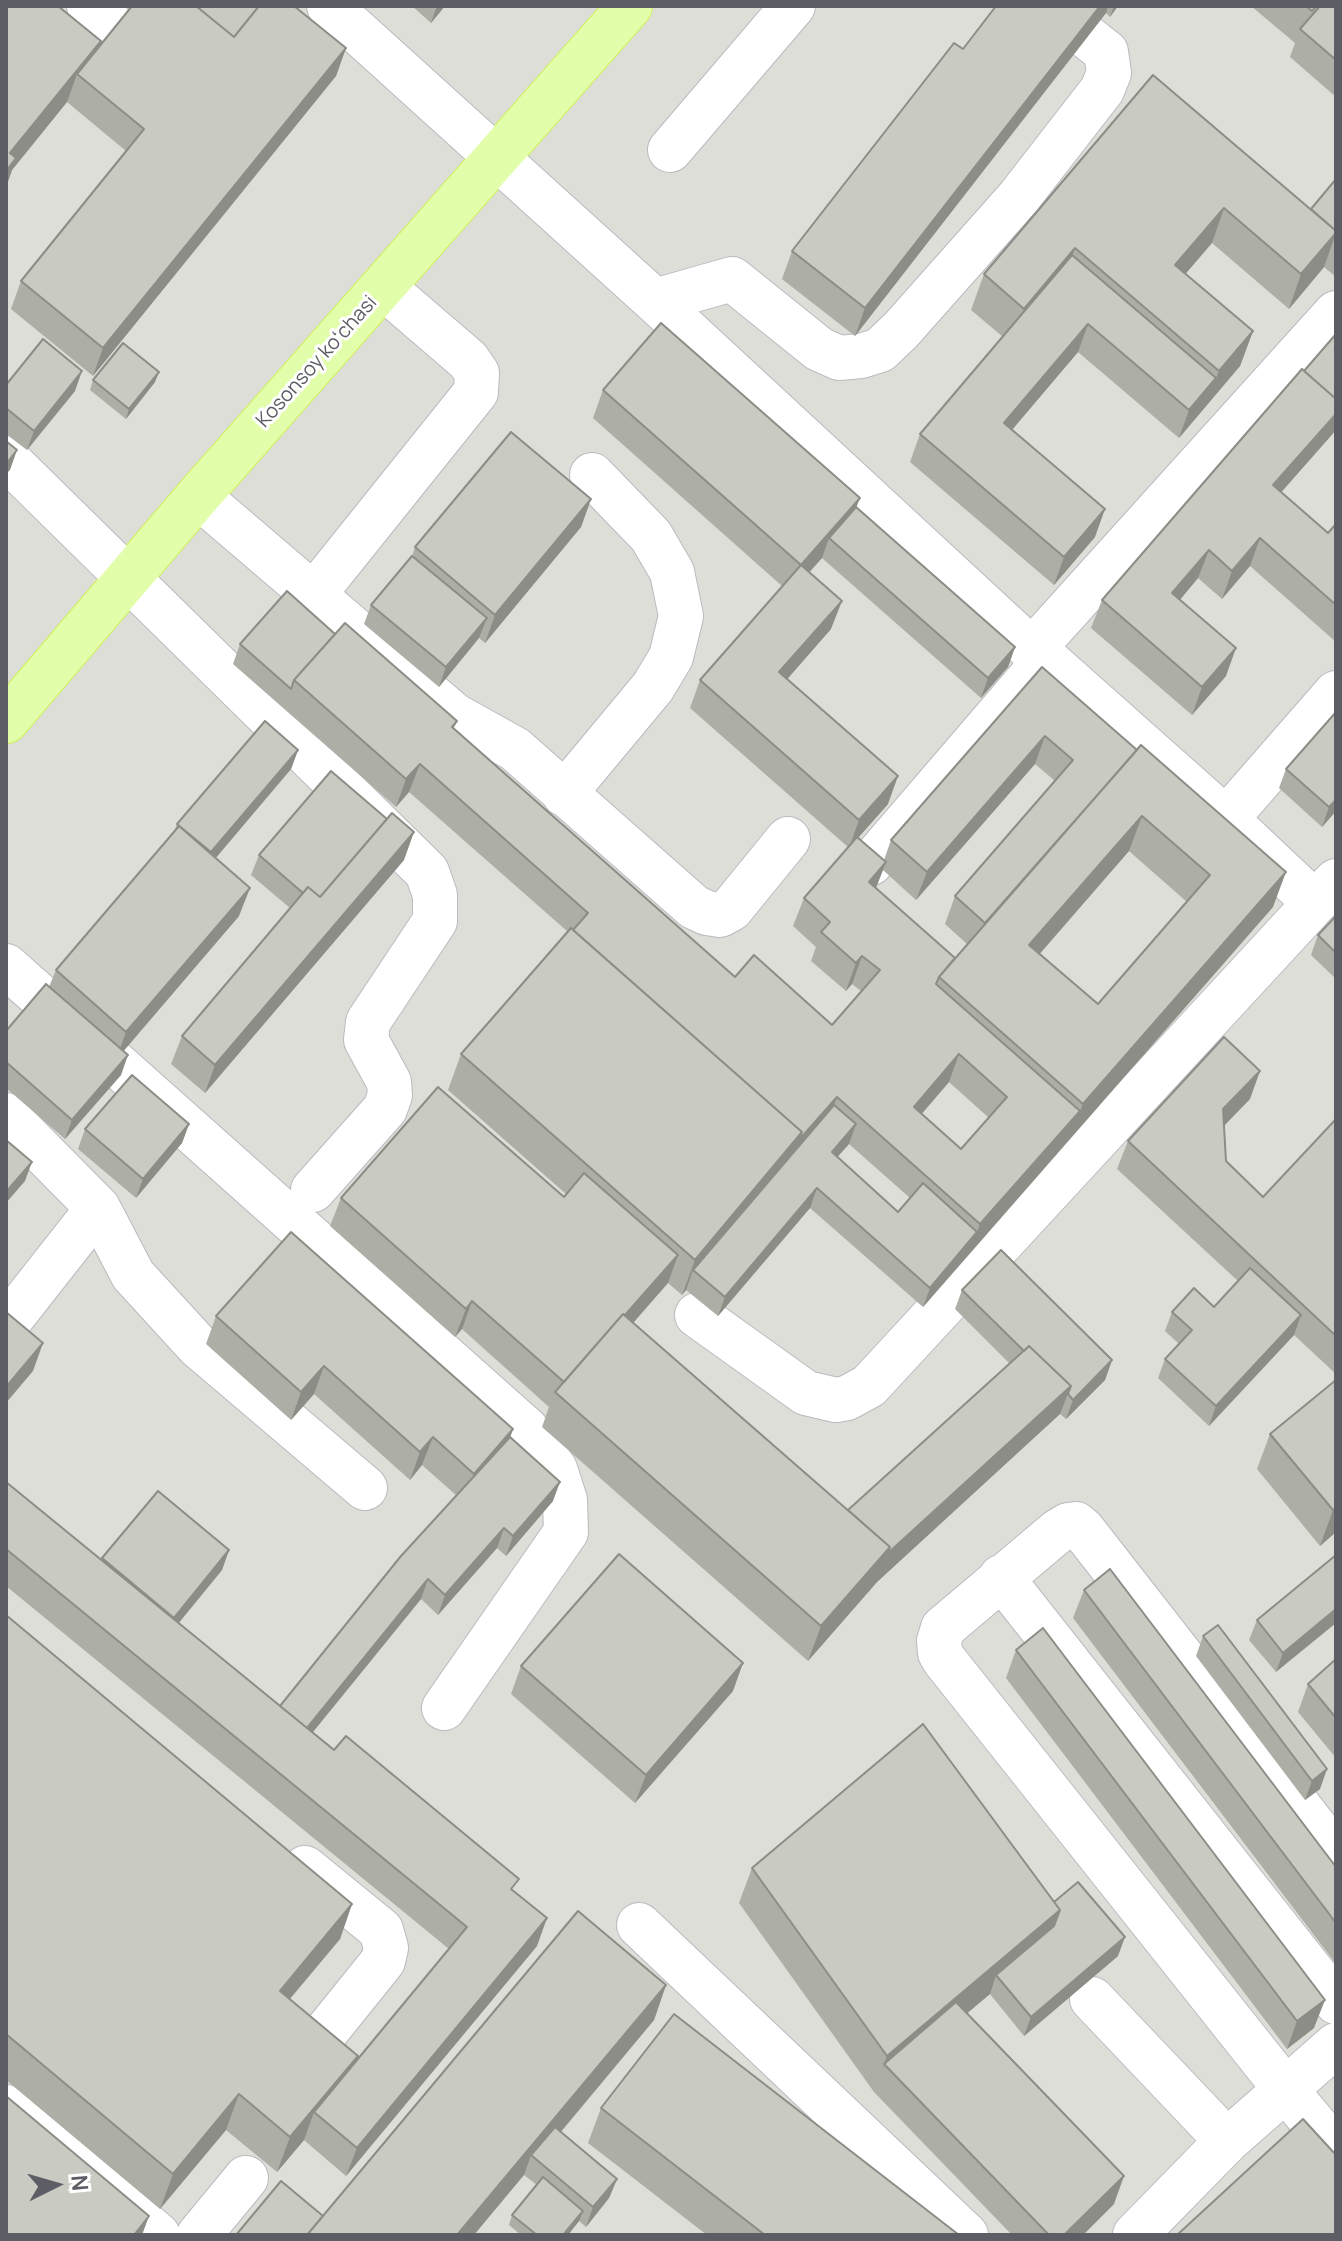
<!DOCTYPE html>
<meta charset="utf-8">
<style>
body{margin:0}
#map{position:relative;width:1342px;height:2241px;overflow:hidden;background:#ecefe5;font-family:Manrope,sans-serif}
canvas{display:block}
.frame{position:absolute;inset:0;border:8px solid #5d5d65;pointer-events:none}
.north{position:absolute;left:16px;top:2145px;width:80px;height:80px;-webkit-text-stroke:6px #fff;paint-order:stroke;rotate:85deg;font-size:22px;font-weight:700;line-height:32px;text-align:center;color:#5d5d65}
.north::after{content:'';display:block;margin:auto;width:28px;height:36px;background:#5d5d65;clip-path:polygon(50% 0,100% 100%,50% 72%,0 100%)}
</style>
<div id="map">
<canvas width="1342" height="2241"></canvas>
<div class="frame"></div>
<div class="north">N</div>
</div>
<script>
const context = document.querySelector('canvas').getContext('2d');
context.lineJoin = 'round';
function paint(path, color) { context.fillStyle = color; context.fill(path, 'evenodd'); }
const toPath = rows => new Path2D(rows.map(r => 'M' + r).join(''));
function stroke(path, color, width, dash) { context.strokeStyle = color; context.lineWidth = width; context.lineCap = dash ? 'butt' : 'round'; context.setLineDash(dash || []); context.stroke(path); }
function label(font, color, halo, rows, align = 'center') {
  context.font = font + ' Manrope,sans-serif'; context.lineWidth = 6; context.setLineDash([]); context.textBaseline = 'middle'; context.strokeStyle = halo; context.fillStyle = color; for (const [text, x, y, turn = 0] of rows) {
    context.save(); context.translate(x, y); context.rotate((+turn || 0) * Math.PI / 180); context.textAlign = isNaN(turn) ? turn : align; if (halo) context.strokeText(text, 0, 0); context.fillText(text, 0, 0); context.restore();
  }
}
const industrial = toPath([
 [6,6,1336,6,1336,2235,6,2235]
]);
const minor = toPath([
 [89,6,118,30],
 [329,6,655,301,1032,650,1046,659,1226,819,1315,903,1336,881],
 [670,150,793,6],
 [655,301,732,279,819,349,839,358,861,356,880,350,901,330,1019,197,1102,90,1109,73,1106,52,1087,37],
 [6,458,427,872,435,895,435,921,368,1022,366,1040,389,1082,390,1095,385,1109,313,1190],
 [198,496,454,715,515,749,694,907,707,913,720,915,731,909,788,839],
 [314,594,476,392,477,373,468,360,383,287],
 [1032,650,1336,313],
 [564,794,653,687,671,657,681,616,672,572,651,536,592,475],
 [1226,819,1336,693],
 [871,863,1046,659],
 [6,966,527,1430,555,1469,565,1500,566,1532,444,1708],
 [6,1115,98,1208,133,1275,198,1346,365,1488],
 [697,1315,806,1393,836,1400,847,1398,869,1386,1315,903],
 [10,1320,98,1208],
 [1001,1577,1336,2002],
 [1336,1854,1083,1530,1076,1524,1068,1525,1058,1531,943,1628,939,1641,940,1653,945,1661,1286,2090,1336,2150],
 [305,1868,381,1930,386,1948,383,1961,309,2053],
 [639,1925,966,2235],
 [1092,1999,1227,2141],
 [6,2107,158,2235],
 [199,2235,246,2178],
 [1135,2235,1227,2141,1336,2045]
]);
const major = toPath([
 [6,721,198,496,630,6]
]);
const wall = toPath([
 [6,6,101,41,99,47,346,48,336,76,93,376,11,309,21,281,126,151,67,102,12,170,6,187],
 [412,6,445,6,431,23],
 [996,6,1118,6,1110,17,1106,13,855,336,782,279,792,251,963,49],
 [1251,6,1336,6,1336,97,1290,57,1295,43],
 [1153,75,1311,209,1336,179,1336,277,1324,267,1289,309,1212,243,1185,274,1253,331,1240,366,1179,438,1078,352,1012,430,1095,537,1054,585,910,462,920,434,1003,337,971,310,984,274],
 [1336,334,1336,430,1281,492,1328,533,1336,524,1336,642,1250,566,1222,599,1198,578,1180,600,1226,676,1192,715,1091,628,1102,600],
 [93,380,155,382,126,419,90,390],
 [6,385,75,391,27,450,6,434],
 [603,390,856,507,1015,647,1008,667,981,698,822,558,809,572,831,629,787,679,888,804,858,838,884,860,891,840,1042,667,1273,907,923,1307,810,1208,718,1316,686,1290,682,1295,668,1283,633,1322,848,1510,1010,1364,955,1309,962,1290,1112,1360,1105,1380,1066,1419,1060,1414,877,1582,808,1661,542,1427,549,1407,462,1329,455,1337,330,1226,341,1198,564,1197,566,1194,448,1090,461,1054,567,931,409,792,396,807,233,664,240,644,335,634,457,721,454,728,735,977,832,1025,861,991,852,984,846,991,811,961,816,947,793,926,804,898,848,847,690,708,700,680,782,586,593,418],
 [1035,764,1055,781,955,896,945,924,967,944,955,958,876,888,883,870,916,900],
 [1129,851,1187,902,1098,1004,1040,953],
 [949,1082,989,1118,961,1149,922,1114],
 [849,1144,910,1198,898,1212,837,1157],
 [591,499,581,527,485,643,479,638,439,687,364,624,371,605,412,556,415,547],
 [298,750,291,769,215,858,239,916,123,1051,121,1075,65,1139,6,1088,6,1031,49,987,56,970,174,832,177,824],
 [1286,769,1336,811,1322,827,1279,788],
 [259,855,404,860,205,1093,171,1064,182,1036,290,908,251,875],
 [1336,916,1336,979,1311,955,1318,935],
 [1250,1099,1224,1126,1226,1161,1263,1197,1336,1119,1336,1374,1294,1335,1209,1426,1158,1378,1165,1359,1179,1344,1165,1331,1172,1312,1214,1307,1238,1281,1117,1169,1128,1141],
 [189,1124,182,1143,136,1198,78,1149,85,1129],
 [216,1316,513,1429,510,1437,553,1501,506,1556,497,1548,438,1615,421,1599,313,1732,514,1891,537,1946,346,2176,304,2140,277,2172,226,2130,160,2209,6,2080,6,1615,352,1904,340,1939,290,1999,358,2056,355,2063,449,1949,6,1586,6,1482,102,1560,102,1558,229,1550,222,1570,179,1623,280,1706,456,1495,422,1465,410,1480,314,1394,291,1420,206,1344],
 [1336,1380,1336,1532,1320,1546,1257,1469,1270,1434],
 [1336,1555,1276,1672,1249,1640,1257,1620],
 [1084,1590,1336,1867,1336,1964,1073,1618],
 [1203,1636,1320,1789,1305,1800,1196,1656],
 [1016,1650,1314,2028,1287,2049,1006,1678],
 [1336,1659,1336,1758,1298,1712,1308,1684],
 [521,1666,733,1691,635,1803,511,1694],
 [752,1868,1054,1902,1118,1956,1024,2036,990,1994,967,2013,1114,2204,1083,2235,1012,2235,874,2092,739,1903],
 [666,1985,654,2020,561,2132,617,2179,609,2198,586,2227,579,2221,568,2235,521,2235,509,2225,512,2215,537,2185,524,2175,323,2216],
 [601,2108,959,2235,707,2235,588,2143]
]);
const shadedWall = toPath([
 [437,6,445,6,431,23],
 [1100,6,1108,6,1106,13,855,336,865,308],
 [1114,6,1118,6,1110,17],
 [101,41,88,76,77,74,67,102,12,170,6,187,6,165,10,153],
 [346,48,336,76,93,376,103,348],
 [1224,208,1212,243,1163,300,1175,265],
 [1336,233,1324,267,1289,309,1301,274],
 [1075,248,1062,283,1011,344,1024,309],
 [1088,324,1078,352,994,451,1004,423],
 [1253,331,1240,366,1179,438,1189,410,1216,378,1219,371],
 [82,371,75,391,27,450,34,431],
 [159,372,155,382,126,419,129,409],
 [1336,414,1336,430,1263,513,1273,485],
 [17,450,10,470,6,474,6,464],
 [860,498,849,526,829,538,822,558,791,593,801,565],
 [591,499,581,527,485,643,495,615],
 [1105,509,1095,537,1054,585,1064,557],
 [1260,538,1250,566,1222,599,1232,571],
 [1209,550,1198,578,1162,621,1172,593],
 [842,601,831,629,769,700,779,672],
 [487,618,479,638,439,687,446,667],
 [1015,647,1008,667,981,698,988,678],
 [1236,648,1226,676,1192,715,1202,687],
 [1045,736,1035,764,916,900,927,872],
 [298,750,291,769,204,872,211,852],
 [420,764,409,792,396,807,406,779],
 [898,776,888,804,849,848,859,820],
 [1336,800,1336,811,1322,827,1329,807],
 [1142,816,1129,851,1017,980,1029,945],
 [414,832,404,860,205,1093,215,1065],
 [886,862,875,890,869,882],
 [1286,872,1273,907,923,1307,930,1288,977,1232,980,1224,1080,1111,1083,1104],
 [250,888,239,916,116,1060,126,1032],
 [862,956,852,984,846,991,856,963],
 [959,1054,949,1082,903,1135,914,1107],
 [128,1055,121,1075,65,1139,72,1120],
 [1260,1071,1250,1099,1213,1137,1223,1109],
 [837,1097,827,1125,693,1270,686,1290,682,1295,695,1260,802,1132],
 [189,1124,182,1143,136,1198,143,1179],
 [856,1124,849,1144,825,1171,832,1152],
 [32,1162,25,1181,6,1203,6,1192],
 [817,1188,810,1208,718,1316,725,1297],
 [678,1255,668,1283,565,1401,566,1384],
 [472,1301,462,1329,455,1337,466,1309],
 [1301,1315,1294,1335,1209,1426,1216,1406],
 [43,1343,33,1371,6,1403,6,1387],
 [1112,1360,1105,1380,1066,1419,1073,1400],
 [324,1366,314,1394,291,1420,301,1392],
 [1071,1386,1060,1414,877,1582,808,1661,821,1626,890,1547],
 [513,1429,503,1457,463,1502,474,1474],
 [433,1437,422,1465,410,1480,420,1452],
 [560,1482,553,1501,506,1556,513,1536],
 [1336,1508,1336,1532,1320,1546,1333,1510],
 [504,1528,497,1548,438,1615,445,1595],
 [229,1550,222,1570,167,1637,174,1618],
 [428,1579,421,1599,295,1754,302,1735],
 [1336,1609,1336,1623,1276,1672,1283,1653],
 [743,1663,733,1691,635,1803,646,1775],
 [1327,1769,1320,1789,1305,1800,1312,1781],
 [352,1904,340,1939,267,2026,280,1991],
 [1060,1910,1047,1945,996,1975,990,1994,895,2074,884,2064,887,2056],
 [547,1918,537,1946,346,2176,357,2148],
 [1125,1937,1118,1956,1024,2036,1031,2017],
 [666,1985,654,2020,537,2160,531,2155,524,2175,474,2235,457,2235],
 [1325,2000,1314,2028,1287,2049,1297,2021],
 [358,2056,345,2091,314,2112,304,2140,277,2172,290,2137],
 [239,2094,226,2130,160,2209,173,2174],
 [1124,2176,1114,2204,1083,2235,1064,2235],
 [617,2179,609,2198,586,2227,593,2207],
 [583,2211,579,2221,568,2235,563,2235],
 [149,2216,142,2235,134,2235]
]);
const building = toPath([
 [6,6,58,6,101,41,10,153,16,158,6,171,6,6],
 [132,6,196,6,234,37,259,6,294,6,346,48,103,348,21,281,144,129,77,74,132,6],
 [196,6,259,6,234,37,196,6],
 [996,6,1100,6,865,308,792,251,954,43,963,49,996,6],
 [1306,6,1316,6,1312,11,1306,6],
 [1320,6,1336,6,1336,60,1300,29,1320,6],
 [1153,75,1336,231,1336,233,1301,274,1224,208,1175,265,1253,331,1219,371,1075,248,1024,309,984,274,1153,75],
 [1336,179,1336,231,1311,209,1336,179],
 [1072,255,1216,378,1189,410,1088,324,1004,423,1105,509,1064,557,920,434,1072,255],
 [661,323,860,498,801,565,842,601,779,672,898,776,859,820,700,680,801,565,603,390,661,323],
 [1336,334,1336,399,1304,371,1336,334],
 [43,339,82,371,34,431,6,408,6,385,43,339],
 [123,343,159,372,129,409,93,380,123,343],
 [1302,369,1336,399,1336,414,1273,485,1328,533,1336,524,1336,605,1260,538,1232,571,1209,550,1172,593,1236,648,1202,687,1102,600,1302,369],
 [511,432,591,499,495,615,415,547,511,432],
 [6,441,17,450,6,464,6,441],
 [856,507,1015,647,988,678,829,538,856,507],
 [412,556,487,618,446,667,371,605,412,556],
 [287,591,335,634,294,680,291,689,240,644,287,591],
 [345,623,457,721,452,727,735,977,754,955,832,1025,880,970,862,956,856,963,821,932,830,922,804,898,857,837,886,862,869,882,955,958,939,977,936,984,1080,1111,980,1224,837,1097,799,1140,802,1132,573,930,588,913,420,764,406,779,294,680,345,623],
 [959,1054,1007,1097,961,1149,914,1107,959,1054],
 [1042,667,1137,750,985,923,955,896,1073,760,1045,736,927,872,891,840,1042,667],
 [1336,712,1336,800,1329,807,1286,769,1336,712],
 [265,721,298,750,211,852,177,824,265,721],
 [1141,745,1286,872,1083,1104,939,977,1141,745],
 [1142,816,1210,875,1098,1004,1029,945,1142,816],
 [331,771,387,819,320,897,308,887,303,893,259,855,331,771],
 [392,813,414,832,215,1065,182,1036,308,887,320,897,392,813],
 [179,826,250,888,126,1032,56,970,179,826],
 [1336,916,1336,953,1318,935,1336,916],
 [571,928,802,1132,695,1260,461,1054,571,928],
 [46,984,128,1055,72,1120,6,1062,6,1031,46,984],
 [1224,1037,1260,1071,1223,1109,1226,1161,1263,1197,1336,1119,1336,1336,1128,1141,1224,1037],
 [132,1075,189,1124,143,1179,85,1129,132,1075],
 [438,1087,564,1197,584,1173,678,1255,625,1315,623,1314,564,1382,472,1301,466,1309,341,1198,438,1087],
 [834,1105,856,1124,832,1152,898,1212,923,1183,977,1232,930,1288,817,1188,725,1297,693,1270,834,1105],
 [6,1140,32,1162,6,1192,6,1140],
 [291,1232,513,1429,474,1474,433,1437,420,1452,324,1366,301,1392,216,1316,291,1232],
 [1001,1250,1112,1360,1073,1400,1068,1394,1071,1386,1029,1346,1024,1351,962,1290,1001,1250],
 [1250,1268,1301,1315,1216,1406,1165,1359,1192,1330,1172,1312,1194,1288,1214,1307,1250,1268],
 [6,1312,43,1343,6,1387,6,1312],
 [623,1314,890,1547,821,1626,555,1392,623,1314],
 [1029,1346,1071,1386,887,1554,890,1547,848,1510,1029,1346],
 [1336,1380,1336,1508,1333,1510,1270,1434,1336,1380],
 [510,1437,560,1482,513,1536,504,1528,445,1595,428,1579,307,1728,280,1706,401,1556,510,1437],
 [6,1482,334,1750,346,1736,519,1879,511,1889,547,1918,357,2148,314,2112,467,1927,6,1549,6,1482],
 [158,1491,229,1550,174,1618,102,1558,158,1491],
 [619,1554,743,1663,646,1775,521,1666,619,1554],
 [1336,1555,1336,1609,1283,1653,1257,1620,1336,1555],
 [1110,1569,1336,1867,1336,1923,1084,1590,1110,1569],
 [6,1615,352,1904,280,1991,358,2056,290,2137,239,2094,173,2174,6,2034,6,1615],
 [1218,1625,1327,1769,1312,1781,1203,1636,1218,1625],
 [1043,1628,1325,2000,1297,2021,1016,1650,1043,1628],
 [1336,1659,1336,1718,1308,1684,1336,1659],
 [923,1724,1060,1910,887,2056,752,1868,923,1724],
 [1078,1882,1125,1937,1031,2017,996,1975,1054,1926,1060,1910,1054,1902,1078,1882],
 [578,1911,666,1985,457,2235,307,2235,578,1911],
 [956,2002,1124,2176,1064,2235,1049,2235,884,2064,956,2002],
 [674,2014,959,2235,765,2235,601,2108,674,2014],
 [6,2096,149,2216,134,2235,6,2235,6,2096],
 [1303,2119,1336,2155,1336,2235,1177,2235,1303,2119],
 [555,2127,617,2179,593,2207,531,2155,555,2127],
 [543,2177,583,2211,563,2235,537,2235,512,2215,543,2177],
 [281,2181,323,2216,307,2235,236,2235,281,2181]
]);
const streetNames = [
 ["Kosonsoy koʻchasi",317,362,-48]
];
paint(industrial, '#dcded7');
stroke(minor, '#babac1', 46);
stroke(major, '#d1f05d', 46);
stroke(minor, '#fff', 44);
stroke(major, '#e3feab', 44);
paint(wall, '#adaea6');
paint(shadedWall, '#8d8d87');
paint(building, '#c9cac1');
stroke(building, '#8d8d87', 2);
label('20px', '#5d5d65', '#fff', streetNames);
</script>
